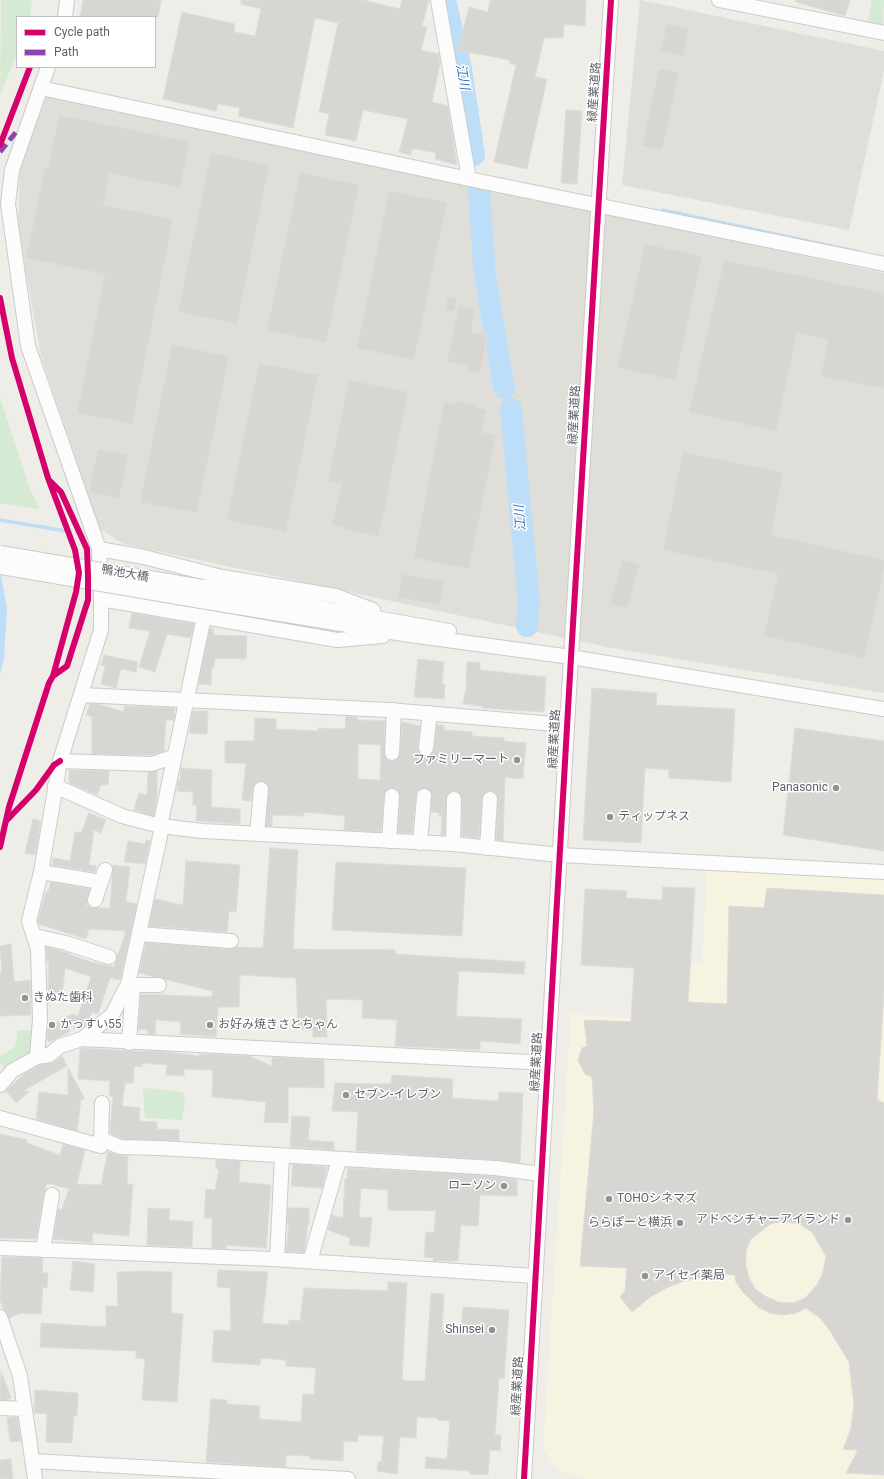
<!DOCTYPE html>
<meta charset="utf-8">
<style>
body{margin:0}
#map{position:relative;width:884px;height:1479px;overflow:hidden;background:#eeede8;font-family:Roboto,sans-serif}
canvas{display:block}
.legend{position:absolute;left:16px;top:16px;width:140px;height:52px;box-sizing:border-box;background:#fff;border:1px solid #bec0c2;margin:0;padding:5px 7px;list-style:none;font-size:12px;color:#5d6167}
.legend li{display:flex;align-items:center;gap:8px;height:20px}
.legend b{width:20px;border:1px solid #bec0c2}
</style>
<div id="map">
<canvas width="884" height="1479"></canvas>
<ul class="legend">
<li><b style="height:5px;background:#d6006c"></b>Cycle path</li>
<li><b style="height:5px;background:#8e44ad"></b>Path</li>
</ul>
</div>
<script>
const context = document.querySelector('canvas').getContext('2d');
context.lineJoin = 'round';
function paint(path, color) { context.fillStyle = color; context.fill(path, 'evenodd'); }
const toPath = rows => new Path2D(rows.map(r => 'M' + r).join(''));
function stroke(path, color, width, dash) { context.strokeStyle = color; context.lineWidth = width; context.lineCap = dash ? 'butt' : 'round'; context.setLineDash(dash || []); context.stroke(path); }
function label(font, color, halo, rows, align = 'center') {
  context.font = font + ' Roboto,"Noto Sans JP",sans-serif'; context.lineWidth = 3; context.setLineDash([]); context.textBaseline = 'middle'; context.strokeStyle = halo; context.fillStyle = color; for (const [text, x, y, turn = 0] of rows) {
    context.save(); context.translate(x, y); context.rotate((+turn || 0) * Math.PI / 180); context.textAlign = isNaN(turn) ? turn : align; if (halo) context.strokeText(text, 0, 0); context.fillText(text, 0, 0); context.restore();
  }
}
const commercial = toPath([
 [707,870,884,880,884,1479,587,1479,560,1472,543,1449,571,1014,631,1018,635,960,702,964]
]);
const industrial = toPath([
 [640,0,884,51,884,71,849,230,622,185],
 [47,95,884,273,884,693,607,647,124,544,100,529,41,356,18,227,20,166]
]);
const green = toPath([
 [1,0,32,0,30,17,17,17,17,54,0,95],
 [872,0,884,0,883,29,867,25],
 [0,398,29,486,39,509,0,503],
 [18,1030,36,1031,35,1054,8,1072,0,1063,0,1056,15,1047],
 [143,1088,183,1092,185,1100,182,1120,145,1118]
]);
const water = toPath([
 [0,569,7,609,4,659,0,674]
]);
const stream = toPath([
 [663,210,859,252],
 [0,520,66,531]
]);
const river = toPath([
 [445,0,461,69,474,155],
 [479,188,484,268,504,388],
 [511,409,529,603,527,626]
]);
const building = toPath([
 [83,0,161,0,158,17,80,17,83,0],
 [241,0,364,0,400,9,402,0,429,0,422,26,427,27,421,50,439,54,440,63,432,102,448,106,457,165,435,159,436,153,415,149,412,149,411,155,399,152,408,119,363,110,356,141,325,135,329,114,319,112,338,23,315,18,293,128,238,116,240,108,218,104,216,111,163,99,182,12,235,24,234,32,255,36,261,9,241,4,241,0],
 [490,0,586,0,585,26,564,24,563,38,544,38,535,77,547,79,527,169,494,162,516,65,510,64,510,60,458,50,469,7,488,12,490,0],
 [796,0,850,0,845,16,796,2,796,0],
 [667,24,689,29,683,56,661,51,667,24],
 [659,69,679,73,662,150,642,146,659,69],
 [566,110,582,111,577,184,561,183,566,110],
 [59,115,190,142,180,188,110,173,103,205,173,219,132,424,77,413,105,274,26,258,45,168,48,169,59,115],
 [211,153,269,165,237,324,178,312,211,153],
 [300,172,359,185,326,343,267,330,300,172],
 [389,191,447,202,414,360,357,348,389,191],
 [645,244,702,256,675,380,617,368,645,244],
 [724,260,884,293,884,388,821,377,828,339,797,333,776,431,689,412,724,260],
 [448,297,457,299,454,311,445,309,448,297],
 [459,305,475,309,471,332,488,335,479,373,467,370,468,366,447,362,459,305],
 [172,345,229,356,197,513,140,502,172,345],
 [259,363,318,375,286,532,227,520,259,363],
 [349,380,408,392,386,500,387,501,378,537,332,525,342,484,328,481,349,380],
 [457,401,475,405,475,407,486,410,481,432,496,435,469,569,414,558,444,402,456,405,457,401],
 [98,449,128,455,119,498,89,492,98,449],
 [683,452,783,472,771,535,884,560,884,571,864,658,764,636,778,574,663,550,683,452],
 [622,560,639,565,627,608,610,604,622,560],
 [403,574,444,582,440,605,398,597,403,574],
 [132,613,194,624,191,638,167,634,155,672,139,667,150,631,129,628,132,613],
 [210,628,214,629,213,635,247,636,246,659,215,658,214,667,212,667,211,685,198,684,210,628],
 [104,655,138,662,136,672,121,669,116,688,101,684,105,666,101,665,104,655],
 [418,659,444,662,442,684,445,684,444,699,414,697,418,659],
 [467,662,480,662,480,670,546,677,544,712,482,708,482,706,463,704,466,688,467,662],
 [592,688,657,693,656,705,735,709,731,782,669,778,669,770,645,768,641,843,583,840,592,688],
 [90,704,98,704,124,712,124,706,175,708,174,720,166,720,164,751,151,755,92,754,92,717,86,715,90,704],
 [193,711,208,711,207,734,189,733,193,711],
 [346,716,357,717,357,720,385,721,384,753,387,760,391,761,396,760,400,754,402,722,420,726,418,747,421,755,425,756,433,753,437,725,444,725,444,730,472,732,472,736,504,738,504,741,526,743,523,779,505,777,503,841,496,840,498,799,495,792,490,791,486,792,482,798,479,838,462,836,462,799,459,792,455,791,447,795,445,835,441,835,442,816,439,816,439,813,431,812,432,793,424,788,417,791,416,795,412,833,398,833,400,796,397,789,392,788,388,789,384,795,381,832,344,830,345,816,304,812,304,816,272,815,272,826,266,826,268,785,262,781,257,782,253,788,251,801,242,800,246,763,225,763,225,741,254,741,255,718,276,719,276,729,318,731,318,728,345,729,346,716],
 [358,744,381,745,380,780,358,779,358,744],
 [795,728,884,741,884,851,783,835,795,728],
 [181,768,212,770,211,807,240,809,240,824,196,821,197,805,193,805,193,792,177,791,178,781,180,781,181,768],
 [69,770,109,771,108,785,101,785,97,795,69,783,69,770],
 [157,771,157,797,154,816,134,810,139,793,147,795,148,772,157,771],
 [89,813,106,820,101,833,94,830,89,865,96,866,95,872,52,865,54,858,70,861,75,832,81,833,89,813],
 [33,819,41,821,35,855,25,853,33,819],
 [146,840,150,841,145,864,124,862,128,841,145,844,146,840],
 [270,848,298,850,293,949,395,950,395,954,525,962,524,974,459,971,456,1016,522,1019,520,1044,480,1041,480,1050,395,1046,397,1020,362,1018,363,1000,326,999,327,1037,313,1037,313,1029,298,1029,296,978,240,975,239,1007,218,1007,216,1037,180,1034,181,1022,156,1020,155,1034,148,1034,147,1030,138,1029,141,994,212,997,213,991,139,973,146,943,230,949,237,947,263,948,270,848],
 [186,861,240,865,236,912,229,911,227,932,149,926,155,899,183,905,186,861],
 [336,862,466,868,462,936,332,930,336,862],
 [113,865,130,867,126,902,137,904,120,980,110,978,98,1014,92,1012,90,1019,92,1020,85,1026,81,1025,73,1030,74,1025,70,1025,69,1032,49,1042,47,1039,48,1027,72,1014,78,1016,91,977,65,968,62,996,48,994,49,962,47,961,46,947,69,953,68,954,91,962,114,967,126,931,89,929,86,939,39,924,38,921,46,892,48,892,51,882,90,889,87,898,87,906,93,908,110,908,113,865],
 [663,887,695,888,688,1002,727,1004,729,906,764,908,767,888,884,895,884,993,877,1100,884,1103,884,1475,846,1473,858,1450,843,1449,851,1429,854,1404,849,1362,829,1329,820,1318,806,1308,796,1313,783,1315,770,1313,758,1307,742,1291,736,1282,735,1275,721,1274,684,1281,666,1288,649,1298,632,1312,620,1297,625,1291,627,1268,580,1266,594,1111,592,1077,585,1074,578,1060,582,1048,587,1046,584,1020,631,1022,634,968,581,965,585,889,627,891,626,898,662,900,663,887],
 [783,1221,799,1224,812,1232,826,1256,823,1273,817,1285,805,1298,794,1303,778,1302,765,1296,755,1289,749,1278,746,1266,746,1251,750,1240,770,1224,783,1221],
 [11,944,14,982,30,980,31,1015,0,1016,0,972,2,972,0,946,11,944],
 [83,1048,129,1051,159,1051,199,1056,199,1054,249,1056,272,1066,272,1057,324,1060,324,1088,288,1087,288,1123,264,1122,266,1102,212,1097,213,1070,184,1069,184,1076,166,1075,167,1065,142,1063,142,1067,134,1066,133,1083,125,1083,122,1106,140,1108,139,1121,157,1122,157,1129,179,1130,179,1141,122,1139,110,1133,113,1096,109,1096,110,1081,78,1079,80,1049,83,1048],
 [62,1056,67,1066,23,1091,30,1091,16,1103,6,1091,24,1074,40,1065,54,1062,62,1056],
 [68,1068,85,1099,81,1099,77,1131,36,1119,39,1092,68,1095,68,1068],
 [392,1075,453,1079,452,1098,498,1101,499,1092,523,1093,520,1163,496,1160,356,1151,358,1112,332,1111,335,1083,391,1084,392,1075],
 [292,1116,310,1117,308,1140,334,1142,334,1150,290,1147,292,1116],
 [0,1134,27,1140,27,1143,60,1155,63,1144,85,1150,77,1184,101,1185,108,1151,117,1155,128,1156,127,1185,133,1184,129,1236,93,1233,92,1243,53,1239,58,1209,62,1209,69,1189,47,1183,44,1194,36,1239,0,1238,0,1134],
 [216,1160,240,1161,239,1182,271,1185,266,1248,226,1245,226,1249,212,1248,212,1218,204,1218,206,1189,215,1190,219,1169,216,1169,216,1160],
 [293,1164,327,1167,322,1188,291,1186,293,1164],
 [348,1168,494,1176,517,1180,517,1196,480,1195,478,1226,461,1225,458,1261,433,1261,434,1258,424,1257,426,1232,434,1233,436,1211,388,1210,388,1190,361,1188,359,1217,372,1218,369,1247,349,1245,350,1238,328,1230,332,1215,343,1218,345,1179,347,1179,348,1168],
 [148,1208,170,1209,169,1220,193,1222,192,1247,147,1245,148,1208],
 [288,1208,309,1208,309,1224,308,1223,304,1253,286,1251,289,1224,287,1224,288,1208],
 [2,1257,43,1258,42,1273,48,1273,47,1288,43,1287,41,1314,21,1313,9,1318,4,1310,0,1300,2,1257],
 [73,1261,95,1264,93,1292,70,1290,73,1261],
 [218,1270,268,1272,262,1323,289,1325,289,1320,300,1321,304,1288,388,1291,388,1282,407,1283,402,1379,405,1381,425,1381,431,1293,444,1294,442,1330,461,1331,463,1307,509,1310,504,1379,499,1378,495,1435,501,1435,500,1451,490,1450,488,1475,470,1474,470,1471,425,1468,426,1457,447,1459,450,1421,438,1420,438,1418,417,1417,416,1438,400,1437,397,1474,377,1471,378,1462,381,1462,384,1436,358,1435,358,1442,344,1441,343,1461,310,1459,310,1456,286,1455,286,1467,206,1462,211,1399,227,1400,227,1404,260,1406,259,1419,301,1422,303,1394,314,1395,316,1368,286,1366,286,1360,261,1358,260,1365,212,1362,214,1330,231,1331,230,1288,217,1287,218,1270],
 [144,1271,172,1272,171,1313,183,1314,177,1402,142,1400,145,1359,136,1358,136,1351,40,1347,41,1323,106,1327,106,1306,118,1306,117,1272,144,1271],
 [1,1371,11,1398,7,1400,0,1400,1,1371],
 [35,1390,78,1393,77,1416,74,1415,72,1443,46,1442,47,1414,34,1413,35,1390],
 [17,1417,21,1441,10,1442,7,1418,17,1417],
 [11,1459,13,1479,0,1479,0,1460,11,1459]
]);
const minor = toPath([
 [438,0,469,179],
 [719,0,884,33],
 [65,17,67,0],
 [41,88,469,179,884,264],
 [99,549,144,557,222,577,336,596,373,610],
 [203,587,449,631],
 [101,599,337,640,383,636],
 [201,601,403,634,571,657,884,709],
 [82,695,388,710,567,725],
 [426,748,430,713],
 [392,753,394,710],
 [60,761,152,764,175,756],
 [55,786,122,816,160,826,203,831,453,844,560,855,884,872],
 [160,826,204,617],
 [257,834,261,789],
 [389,841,392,796],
 [420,843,424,796],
 [453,844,454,799],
 [487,848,490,799],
 [41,872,101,882],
 [95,900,105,870],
 [139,934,231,941],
 [35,936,66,943,109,957],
 [133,985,128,984,162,827],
 [82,1039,112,1015,128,984],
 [129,1043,133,985,159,985],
 [37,1057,40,1019,38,949,29,921,41,872,60,761,101,630,101,599,99,549,28,346,8,204,12,170,48,67],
 [0,1085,12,1071,37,1057,49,1055,60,1046,82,1039,548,1063],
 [0,1118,101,1146,102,1103],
 [101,1139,120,1147,159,1148,495,1168,541,1174],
 [0,1248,272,1259,535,1276],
 [43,1250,52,1195],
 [277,1259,282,1156],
 [310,1261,339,1160],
 [0,1317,20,1376,35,1479],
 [0,1408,24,1409],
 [33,1461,348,1479],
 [524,1479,571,657,611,0]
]);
const minorBridge = toPath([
 [0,553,203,587],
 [0,567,201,601]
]);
const quiet = toPath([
 [0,152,16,132]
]);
const cycleway = toPath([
 [0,145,30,67],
 [0,298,12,358,48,478,75,550,79,573,76,592,53,676,49,683,9,807,0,847],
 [50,481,61,492,87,549,88,576,88,600,67,666,53,676],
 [6,821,36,790,54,765,60,761],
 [524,1479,571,657,611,0]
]);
const markers = [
 [517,760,4,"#909294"],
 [836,788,4,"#909294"],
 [610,817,4,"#909294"],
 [25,998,4,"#909294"],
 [52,1025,4,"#909294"],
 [210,1025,4,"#909294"],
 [346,1095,4,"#909294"],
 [504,1186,4,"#909294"],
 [609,1199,4,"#909294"],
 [848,1220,4,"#909294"],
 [680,1223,4,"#909294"],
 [645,1276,4,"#909294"],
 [492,1330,4,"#909294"]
];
const streetNames = [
 ["緑産業道路",595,92,-86],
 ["緑産業道路",575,415,-87],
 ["鴨池大橋",125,574,10],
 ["緑産業道路",555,739,-87],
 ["緑産業道路",537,1062,-87],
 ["緑産業道路",518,1386,-87]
];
const poiNames = [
 ["ファミリーマート",509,760,"right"],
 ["Panasonic",828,788,"right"],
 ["ティップネス",618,817],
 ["きぬた歯科",33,998],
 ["かっすい55",60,1025],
 ["お好み焼きさとちゃん",218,1025],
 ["セブン-イレブン",354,1095],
 ["ローソン",496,1186,"right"],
 ["TOHOシネマズ",617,1199],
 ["アドベンチャーアイランド",840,1220,"right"],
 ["ららぽーと横浜",672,1223,"right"],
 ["アイセイ薬局",653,1276],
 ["Shinsei",484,1330,"right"]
];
const waterNames = [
 ["江川",462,77,80],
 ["江川",521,518,-95]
];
paint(commercial, '#f7f3e1');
paint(industrial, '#dfded9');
paint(green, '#d5ead3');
paint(water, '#bcdef8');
stroke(stream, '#bcdef8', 3.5);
stroke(river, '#bcdef8', 22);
paint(building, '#d7d6d3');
stroke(building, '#dddcd8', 1);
stroke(minor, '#cbcbca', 16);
stroke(minor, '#fcfcfc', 14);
stroke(minorBridge, '#cbcbca', 16, []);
stroke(minorBridge, '#fcfcfc', 14);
stroke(quiet, '#8e44ad', 5, [10, 5]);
stroke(cycleway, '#d6006c', 6);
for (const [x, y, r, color] of markers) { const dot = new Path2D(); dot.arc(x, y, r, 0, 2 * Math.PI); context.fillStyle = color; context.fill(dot); stroke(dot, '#fff', 1.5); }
label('12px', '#5d6167', '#fff', streetNames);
label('12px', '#5d6167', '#fff', poiNames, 'left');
label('italic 13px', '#3e76b6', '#fff', waterNames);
</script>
